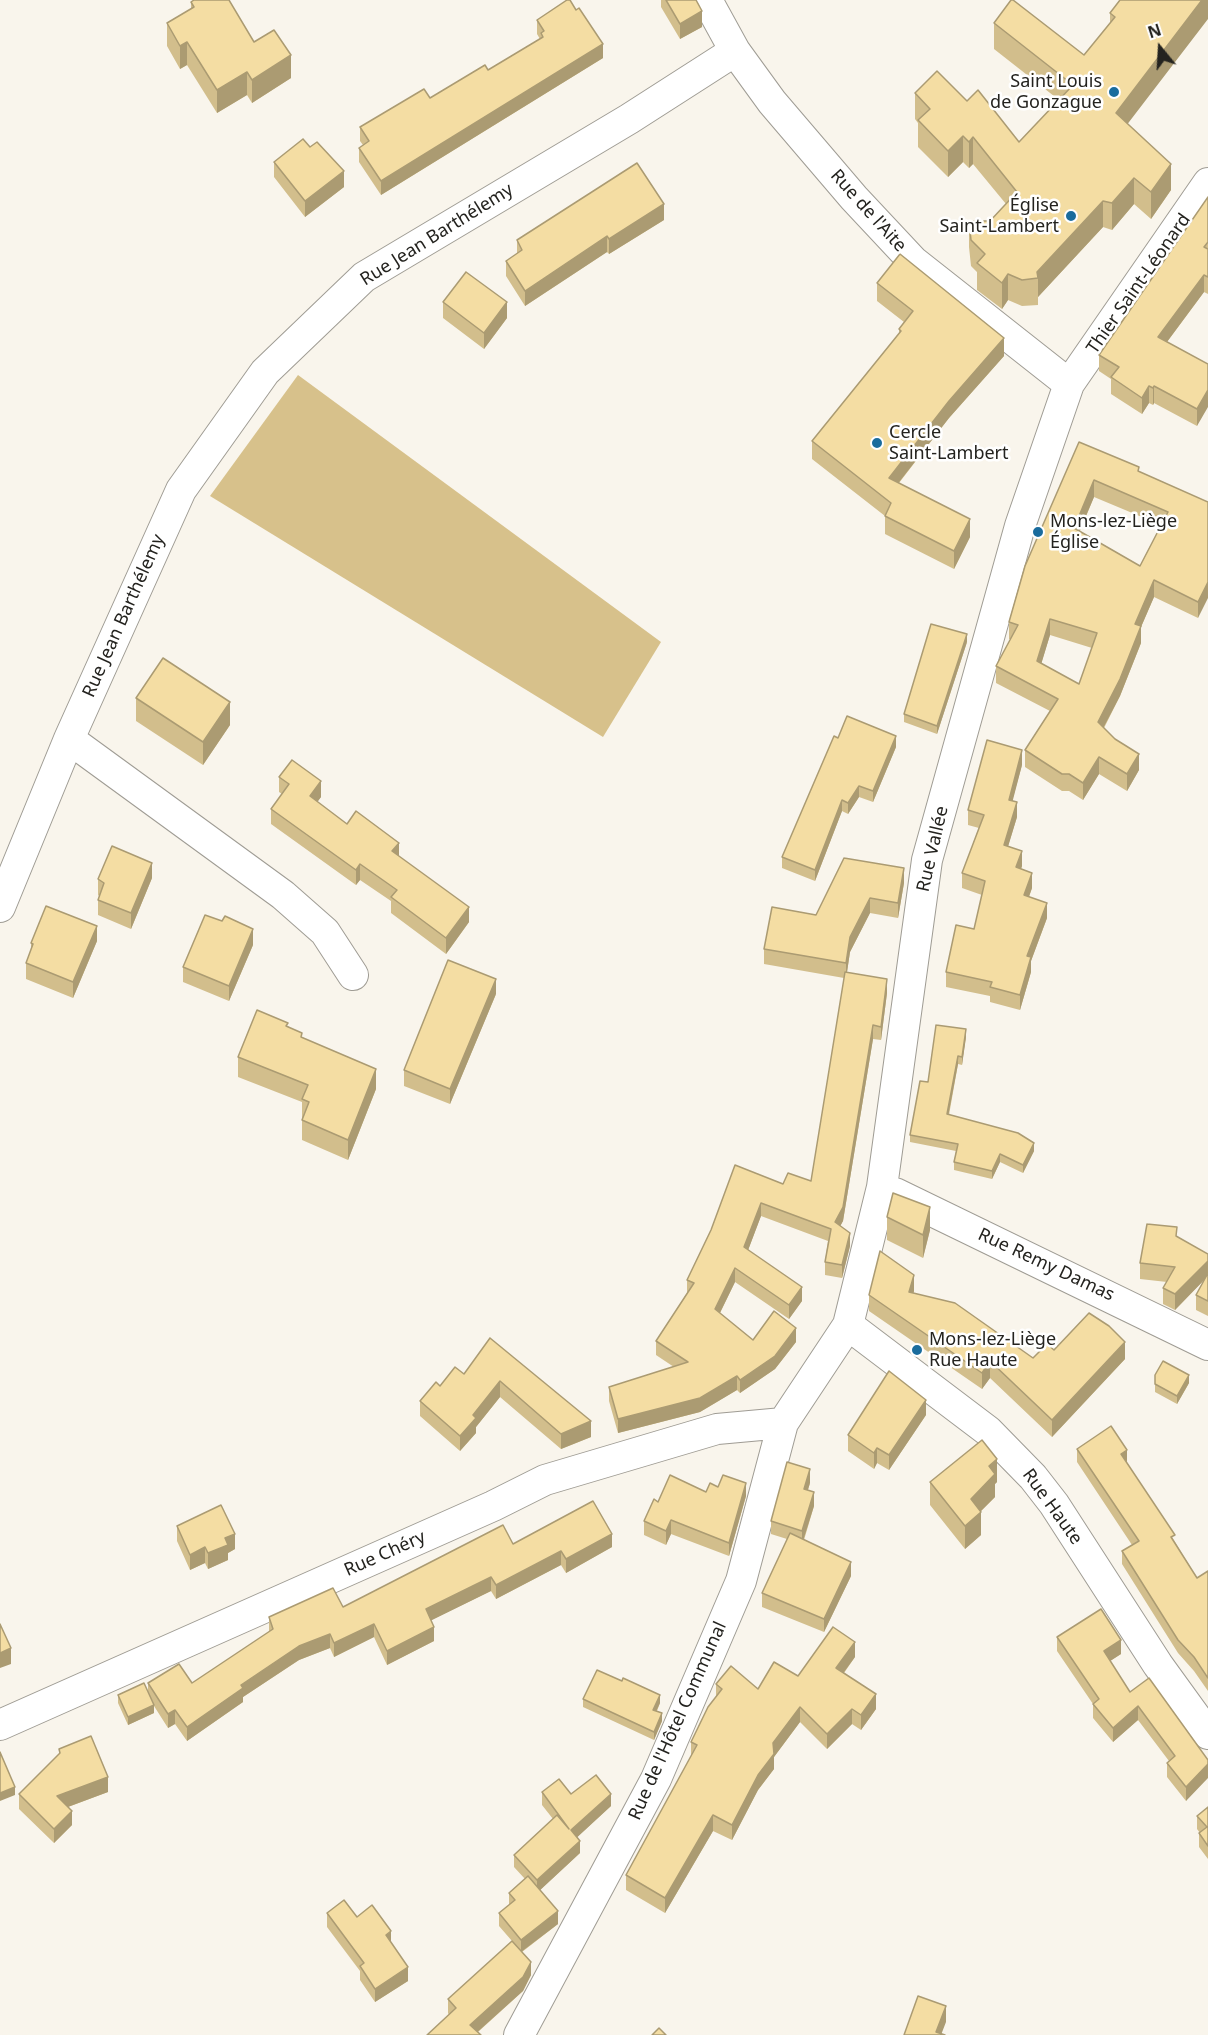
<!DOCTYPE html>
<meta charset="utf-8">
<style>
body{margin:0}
#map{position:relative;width:1208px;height:2035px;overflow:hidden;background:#f9f5ec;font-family:"Noto Sans",sans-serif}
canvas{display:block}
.north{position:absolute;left:1130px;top:18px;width:60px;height:60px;-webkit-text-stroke:4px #fff;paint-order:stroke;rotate:342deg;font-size:16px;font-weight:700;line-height:24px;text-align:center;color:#24231f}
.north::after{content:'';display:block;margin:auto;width:21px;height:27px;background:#24231f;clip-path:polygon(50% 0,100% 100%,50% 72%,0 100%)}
</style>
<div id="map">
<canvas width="1208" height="2035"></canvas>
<div class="north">N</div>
</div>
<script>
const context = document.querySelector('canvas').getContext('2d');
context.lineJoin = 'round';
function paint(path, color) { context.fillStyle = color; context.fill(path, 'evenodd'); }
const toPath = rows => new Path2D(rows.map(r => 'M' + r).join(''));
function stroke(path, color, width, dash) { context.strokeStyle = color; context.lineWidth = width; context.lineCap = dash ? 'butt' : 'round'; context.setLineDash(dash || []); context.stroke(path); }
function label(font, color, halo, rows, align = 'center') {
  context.font = font + ' "Noto Sans",sans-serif'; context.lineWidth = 5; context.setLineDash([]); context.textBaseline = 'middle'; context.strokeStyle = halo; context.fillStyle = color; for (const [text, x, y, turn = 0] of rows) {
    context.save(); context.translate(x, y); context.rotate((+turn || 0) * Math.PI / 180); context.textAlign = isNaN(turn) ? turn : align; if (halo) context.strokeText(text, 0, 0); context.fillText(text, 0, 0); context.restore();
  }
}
const green = toPath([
 [298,375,661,642,603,737,210,496]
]);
const minor = toPath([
 [707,0,735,51,772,102,854,198,913,261,1069,384],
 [69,739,283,895,325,932,353,975],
 [0,907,69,739,181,490,265,372,364,277,629,119,735,51],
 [895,1193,1208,1345],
 [848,1325,988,1431,1033,1477,1054,1504,1158,1665,1208,1734],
 [0,1725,493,1506,545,1480,717,1429,783,1423],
 [519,2035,656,1779,741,1581,783,1423,848,1325,882,1187,927,860,1020,526,1069,384,1208,183]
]);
const wall = toPath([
 [661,0,696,0,702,27,680,39,661,7],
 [1120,0,1128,124,1171,190,1151,219,1134,204,1112,230,1103,227,1038,297,1038,305,1022,306,1008,300,1002,309,977,290,977,272,971,266,969,247,969,221,990,221,1006,204,973,164,969,168,963,162,948,177,918,147,918,123,915,119,915,93,967,101,1019,142,1059,100,994,49,994,23,1084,55,1110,23,1110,13],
 [191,2,254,42,291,78,252,103,247,95,217,113,187,65,180,69,167,46,167,23,191,9],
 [537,20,603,58,381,195,359,162,359,148,363,145,360,141,360,127,430,98,488,70,540,39,537,34],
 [274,162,344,187,305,217,274,177],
 [1208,197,1208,294,1204,292,1167,342,1208,364,1197,426,1154,403,1153,405,1149,403,1142,414,1111,394,1111,379,1099,371,1099,355],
 [664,220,609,254,607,252,525,306,506,276,506,261,517,254,517,240],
 [877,283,1004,356,949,418,899,483,970,537,954,569,885,534,885,516,812,459,812,441,899,334,899,329,904,322,877,301],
 [443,302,507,318,484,349,443,318],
 [1079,442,1139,472,1208,502,1198,618,1154,597,1141,627,1141,643,1120,696,1104,728,1139,770,1127,791,1099,774,1083,800,1069,791,1062,791,1025,767,1025,750,1050,711,996,683,996,666,1011,639,1009,639,1009,622],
 [1094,497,1161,525,1140,566,1080,531],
 [1050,635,1092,648,1079,684,1041,664],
 [967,642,937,734,904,722,904,714],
 [136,698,230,725,203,765,136,721],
 [838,738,896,747,873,802,859,797,848,814,842,811,815,881,782,868,782,857],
 [1022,765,1012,801,1017,817,1008,846,1022,866,1021,869,1032,888,1029,897,1047,918,1031,961,1031,972,1020,1010,990,1002,990,996,946,987,946,972,974,929,982,895,962,888,962,873,979,828,968,825,968,810],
 [279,777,321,797,317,802,347,824,399,856,469,922,446,954,391,913,391,901,360,880,356,885,271,824,271,809,282,794,279,792],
 [152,878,131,929,98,915,98,900,99,896,98,895,98,879],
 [904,883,898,918,870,913,850,952,847,972,887,993,881,1040,873,1039,843,1221,840,1226,850,1246,842,1278,825,1275,825,1262,828,1241,761,1216,748,1250,802,1301,789,1319,735,1282,720,1313,753,1340,796,1342,775,1369,740,1393,737,1390,700,1412,618,1433,609,1401,609,1387,674,1367,656,1355,656,1341,687,1293,687,1280,711,1230,783,1184,811,1181,844,978,764,964,764,949,816,915],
 [97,941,73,998,26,979,26,963,31,951,31,943],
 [253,945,229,1001,183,982,183,967],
 [496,994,450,1104,404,1086,404,1070],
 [288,1026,302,1038,376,1089,348,1160,302,1140,302,1102,238,1077,238,1057],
 [966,1037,962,1065,958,1064,949,1115,1034,1151,1023,1173,1000,1162,992,1179,954,1170,954,1162,956,1151,910,1142,910,1135,928,1082],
 [887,1217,930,1230,923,1258,887,1240],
 [1177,1237,1208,1254,1208,1316,1196,1310,1196,1295,1204,1280,1175,1310,1163,1304,1163,1288,1167,1282,1140,1279,1140,1263],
 [914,1291,913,1293,1033,1358,1054,1350,1125,1359,1052,1437,990,1378,982,1389,869,1311,869,1295],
 [490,1338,591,1437,561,1449,500,1397,476,1427,476,1433,460,1451,420,1416,420,1401,440,1386,464,1374],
 [1155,1375,1189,1383,1177,1404,1155,1392],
 [926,1415,889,1470,877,1463,874,1469,848,1451,848,1435],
 [1077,1449,1127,1463,1197,1578,1208,1571,1208,1691,1194,1671,1178,1653,1122,1564,1122,1551,1132,1545,1077,1462],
 [930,1482,997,1482,995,1484,995,1497,981,1511,981,1535,965,1549,930,1505],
 [810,1483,808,1490,814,1506,804,1540,851,1576,824,1632,762,1607,762,1593,787,1539,771,1534,771,1521],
 [706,1492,746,1496,729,1556,671,1534,666,1545,644,1535,644,1521,658,1502],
 [177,1526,235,1549,228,1553,228,1560,208,1569,205,1563,190,1570,177,1541],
 [513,1544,612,1547,566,1573,561,1565,496,1599,491,1591,431,1620,434,1641,387,1665,374,1637,334,1657,330,1648,299,1660,243,1697,243,1702,187,1741,175,1724,168,1728,154,1706,154,1713,128,1725,118,1703,118,1695,148,1693,148,1683,192,1683,269,1632,269,1617,343,1607],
 [1057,1637,1121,1654,1110,1661,1130,1692,1208,1760,1186,1801,1167,1777,1167,1763,1169,1761,1138,1720,1113,1742,1093,1718,1093,1704,1057,1651],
 [855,1657,844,1673,876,1709,861,1730,852,1724,827,1749,800,1722,774,1757,774,1769,758,1790,732,1840,713,1831,665,1913,626,1890,626,1875,691,1757,691,1742,716,1697,716,1684,758,1689],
 [622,1681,660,1703,657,1711,662,1721,654,1740,583,1707,583,1699],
 [59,1749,108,1792,68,1807,72,1825,54,1843,19,1809,19,1794,59,1754],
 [542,1792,571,1794,611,1806,577,1837,580,1853,540,1890,558,1924,522,1952,531,1975,523,1991,478,2032,449,2015,448,2013,448,1999,512,1941,499,1926,499,1913,509,1905,509,1893,525,1879,514,1867,514,1855,553,1819,542,1805],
 [1208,1807,1208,1859,1199,1847,1199,1833,1200,1833,1197,1829,1197,1816],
 [327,1913,357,1917,391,1943,408,1981,375,2002,360,1980,360,1971,327,1927]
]);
const shadedWall = toPath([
 [1202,0,1208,0,1208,19,1116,139,1116,113],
 [702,11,702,27,680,39,680,24],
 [187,42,187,65,180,69,180,46],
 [603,44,603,58,381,195,381,181],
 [291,55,291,78,252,103,252,80],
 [247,72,247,95,217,113,217,90],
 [963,136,963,162,948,177,948,151],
 [973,137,973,164,969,168,969,142],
 [1171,164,1171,190,1151,219,1151,192],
 [344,171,344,187,305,217,305,201],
 [1134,178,1134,204,1112,230,1112,203],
 [1103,201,1103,227,1038,297,1038,278,1037,272],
 [664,204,664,220,609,254,609,239],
 [607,236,607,252,525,306,525,291],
 [1008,274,1008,300,1002,309,1002,283],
 [1204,275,1204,292,1158,354,1158,337],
 [507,302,507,318,484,349,484,333],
 [1004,338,1004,356,949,418,889,495,889,478,949,401],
 [1149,386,1149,403,1142,414,1142,398],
 [1154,386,1154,403,1153,405,1153,388],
 [1208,390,1208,407,1197,426,1197,409],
 [1094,480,1094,497,1074,544,1074,528],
 [970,519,970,537,954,569,954,551],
 [1154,580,1154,597,1141,627,1141,643,1120,696,1098,738,1098,722,1135,624],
 [1208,582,1208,598,1198,618,1198,602],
 [1050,619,1050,635,1037,678,1037,661],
 [967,634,967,642,937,734,937,726],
 [230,702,230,725,203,765,203,742],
 [896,736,896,747,873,802,873,791],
 [1022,750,1022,765,1009,815,1009,800],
 [1139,754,1139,770,1127,791,1127,774],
 [1099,757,1099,774,1083,800,1083,783],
 [321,781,321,797,310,812,310,796],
 [859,786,859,797,848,814,848,803],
 [842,800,842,811,815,881,815,870],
 [1017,802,1017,817,1004,860,1004,845],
 [399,843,399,858,392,851],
 [1022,851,1022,866,1016,882,1016,867],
 [152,863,152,878,131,929,131,913],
 [360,864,360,880,356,885,356,870],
 [904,868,904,883,898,918,898,903],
 [1032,873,1032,888,1024,910,1024,895],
 [870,898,870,913,850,952,846,979,846,963,850,937],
 [1047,903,1047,918,1031,961,1031,972,1020,1010,1020,995,1027,956],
 [469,907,469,922,446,954,446,938],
 [97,926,97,941,73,998,73,982],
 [253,929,253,945,229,1001,229,986],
 [496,979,496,994,450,1104,450,1089],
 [887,979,887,993,881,1040,881,1027],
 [873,1025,873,1039,843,1221,835,1236,835,1222],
 [966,1029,966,1037,962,1065,962,1057],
 [958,1056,958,1064,947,1122,947,1114],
 [376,1069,376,1089,348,1160,348,1140],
 [1034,1143,1034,1151,1023,1173,1023,1165],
 [1000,1154,1000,1162,992,1179,992,1171],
 [761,1203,761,1216,744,1261,744,1247],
 [930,1207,930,1230,923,1258,923,1235],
 [850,1233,850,1246,842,1278,842,1265],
 [1208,1261,1208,1276,1175,1310,1175,1294],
 [735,1268,735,1282,715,1323,715,1309],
 [914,1275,914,1291,909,1309,909,1292],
 [802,1287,802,1301,789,1319,789,1305],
 [796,1328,796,1342,775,1369,740,1393,740,1380],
 [1125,1342,1125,1359,1052,1437,1052,1420],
 [990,1361,990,1378,982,1389,982,1373],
 [1189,1375,1189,1383,1177,1404,1177,1396],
 [737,1376,737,1390,700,1412,618,1433,618,1419],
 [500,1381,500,1397,476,1427,476,1433,460,1451,460,1436,473,1415],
 [926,1400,926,1415,889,1470,889,1455],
 [591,1421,591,1437,561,1449,561,1434],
 [877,1448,877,1463,874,1469,874,1453],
 [1127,1450,1127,1463,1121,1454],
 [997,1459,997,1482,995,1484,995,1497,974,1518,981,1512,981,1535,965,1549,965,1526,971,1499,989,1466],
 [810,1469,810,1483,804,1502,804,1489],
 [746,1483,746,1496,729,1556,729,1543],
 [814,1492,814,1506,802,1544,802,1531],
 [671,1520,671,1534,666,1545,666,1531],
 [235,1534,235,1549,228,1553,228,1560,208,1569,208,1553,225,1538],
 [612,1534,612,1547,566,1573,566,1559],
 [205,1547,205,1563,190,1570,190,1555],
 [561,1551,561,1565,496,1599,496,1585],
 [851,1562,851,1576,824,1632,824,1619],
 [491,1577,491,1591,426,1623,426,1609],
 [374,1624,374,1637,334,1657,334,1643],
 [434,1627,434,1641,387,1665,387,1651],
 [330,1634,330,1648,299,1660,243,1697,243,1702,187,1741,187,1727,241,1685,299,1646],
 [1121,1640,1121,1654,1104,1665,1104,1651],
 [855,1642,855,1657,836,1683,836,1668],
 [11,1648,11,1664,0,1668,0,1653],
 [876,1694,876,1709,861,1730,861,1715],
 [660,1695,660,1703,653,1718,653,1710],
 [154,1705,154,1713,128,1725,128,1717],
 [1138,1706,1138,1720,1113,1742,1113,1728],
 [800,1707,800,1722,774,1757,774,1769,758,1790,732,1840,732,1825,773,1743],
 [852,1709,852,1724,827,1749,827,1734],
 [175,1710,175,1724,168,1728,168,1714],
 [662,1713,662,1721,654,1740,654,1732],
 [1208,1764,1208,1778,1186,1801,1186,1787],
 [108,1777,108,1792,57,1811,57,1796],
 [15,1787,15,1795,0,1801,0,1793],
 [611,1794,611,1806,571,1843,571,1830],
 [72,1811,72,1825,54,1843,54,1829],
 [713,1815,713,1831,665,1913,665,1898],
 [580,1841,580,1853,537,1893,537,1880],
 [558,1911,558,1924,521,1952,521,1940],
 [391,1931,391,1945,386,1935],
 [531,1962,531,1975,523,1991,474,2035,470,2025],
 [408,1967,408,1981,375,2002,375,1989],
 [946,2006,946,2022,941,2035,936,2032]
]);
const building = toPath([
 [194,0,229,0,254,42,274,30,291,55,252,80,247,72,217,90,187,42,180,46,167,23,194,7,191,2,194,0],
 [567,0,570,0,576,10,579,8,603,44,381,181,359,148,369,141,360,127,424,89,430,98,485,65,488,70,543,37,541,33,544,31,537,20,567,0],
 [666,0,696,0,702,11,680,24,666,0],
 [1011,0,1013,0,1084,55,1115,17,1110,13,1120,0,1202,0,1116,113,1171,164,1151,192,1134,178,1112,203,1103,201,1037,272,1038,278,1022,280,1008,274,1002,283,977,263,985,254,971,240,969,221,990,221,1017,192,973,137,969,142,963,136,948,151,918,120,930,109,915,93,937,71,967,101,978,90,1019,142,1073,85,994,23,1011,0],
 [303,139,310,147,317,142,344,171,305,201,274,162,303,139],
 [637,163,664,204,609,239,607,236,525,291,506,261,522,250,517,240,637,163],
 [1208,197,1208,242,1204,247,1208,249,1208,277,1204,275,1158,337,1208,364,1208,390,1197,409,1154,386,1153,388,1149,386,1142,398,1111,377,1119,367,1099,355,1208,197],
 [900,254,1004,338,949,401,889,478,970,519,954,551,885,516,891,503,812,441,901,331,899,329,913,311,877,283,900,254],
 [466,272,507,302,484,333,443,302,466,272],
 [1079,442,1139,467,1138,471,1208,502,1208,582,1198,602,1154,580,1135,624,1141,626,1120,679,1098,722,1115,739,1139,754,1127,774,1099,757,1083,783,1069,774,1062,774,1025,750,1058,699,996,666,1018,625,1009,622,1025,566,1079,442],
 [1094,480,1168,512,1140,566,1074,528,1094,480],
 [1050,619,1097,633,1079,684,1037,661,1050,619],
 [931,624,967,634,937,726,904,714,931,624],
 [163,658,230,702,203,742,136,698,163,658],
 [847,716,896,736,873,791,859,786,848,803,842,800,815,870,782,857,834,736,838,738,847,716],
 [987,740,1022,750,1009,800,1017,802,1004,845,1022,851,1016,867,1032,873,1024,895,1047,903,1027,956,1031,957,1020,995,990,987,992,982,946,972,956,925,974,929,985,881,962,873,984,815,968,810,987,740],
 [292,760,321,781,310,796,347,824,356,811,399,843,392,851,469,907,446,938,391,897,397,890,360,864,356,870,271,809,289,784,279,777,292,760],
 [112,846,152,863,131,913,98,900,104,883,98,879,112,846],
 [844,858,904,868,898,903,870,898,850,937,846,963,764,949,772,907,816,915,844,858],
 [46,906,97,926,73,982,26,963,33,944,31,943,46,906],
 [205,915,222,921,225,916,253,929,229,986,183,967,205,915],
 [448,960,496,979,450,1089,404,1070,448,960],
 [845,972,887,979,881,1027,873,1025,843,1207,835,1222,850,1233,842,1265,825,1262,831,1229,761,1203,744,1247,802,1287,789,1305,735,1268,715,1309,753,1340,774,1311,796,1328,775,1356,740,1380,737,1376,700,1398,618,1419,609,1387,688,1362,656,1341,694,1283,687,1280,711,1230,735,1165,783,1184,788,1173,811,1181,845,972],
 [257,1010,288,1023,286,1026,302,1033,301,1037,376,1069,348,1140,302,1120,309,1102,302,1099,308,1085,238,1057,257,1010],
 [936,1025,966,1029,962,1057,958,1056,947,1114,1018,1133,1034,1143,1023,1165,1000,1154,992,1171,954,1162,958,1144,910,1135,920,1081,928,1082,936,1025],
 [893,1193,930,1207,923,1235,887,1217,893,1193],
 [1147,1224,1177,1227,1176,1236,1208,1254,1208,1261,1175,1294,1163,1288,1175,1267,1140,1263,1147,1224],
 [880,1251,914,1275,909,1292,955,1303,1033,1358,1047,1344,1054,1350,1089,1313,1109,1326,1125,1342,1052,1420,990,1361,982,1373,869,1295,880,1251],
 [1208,1273,1208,1301,1196,1295,1208,1273],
 [490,1338,591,1421,561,1434,500,1381,473,1415,476,1418,460,1436,420,1401,436,1382,440,1386,455,1367,464,1374,490,1338],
 [1163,1361,1189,1375,1177,1396,1155,1384,1155,1375,1163,1361],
 [889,1371,926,1400,889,1455,877,1448,874,1453,848,1435,889,1371],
 [1111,1426,1127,1450,1121,1454,1175,1535,1171,1537,1197,1578,1208,1571,1208,1678,1194,1657,1178,1640,1122,1551,1139,1541,1077,1449,1111,1426],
 [982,1440,997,1459,989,1466,995,1474,971,1499,981,1512,965,1526,930,1482,982,1440],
 [787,1462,810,1469,804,1489,814,1492,802,1531,771,1521,787,1462],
 [670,1475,706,1492,710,1483,718,1487,723,1475,746,1483,729,1543,671,1520,666,1531,644,1521,654,1499,658,1502,670,1475],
 [593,1501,612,1534,566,1559,561,1551,496,1585,491,1577,426,1609,434,1627,387,1651,374,1624,334,1643,330,1634,299,1646,241,1685,243,1688,187,1727,175,1710,168,1714,148,1683,179,1664,192,1683,273,1629,269,1617,333,1588,343,1607,503,1525,513,1544,593,1501],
 [221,1505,235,1534,225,1538,228,1545,208,1553,205,1547,190,1555,177,1526,221,1505],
 [790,1533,851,1562,824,1619,762,1593,790,1533],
 [1101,1609,1121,1640,1104,1651,1130,1692,1149,1678,1208,1760,1208,1764,1186,1787,1167,1763,1175,1756,1138,1706,1113,1728,1093,1704,1099,1699,1057,1637,1101,1609],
 [0,1624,11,1648,0,1653,0,1624],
 [833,1627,855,1642,836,1668,876,1694,861,1715,852,1709,827,1734,800,1707,773,1743,774,1754,758,1775,732,1825,713,1815,665,1898,626,1875,697,1745,691,1742,708,1707,722,1689,716,1684,731,1666,758,1689,774,1662,798,1676,833,1627],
 [597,1670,622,1681,623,1678,660,1695,653,1710,662,1713,654,1732,583,1699,597,1670],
 [144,1683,154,1705,128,1717,118,1695,144,1683],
 [91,1736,108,1777,57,1796,72,1811,54,1829,19,1794,60,1753,59,1749,91,1736],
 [0,1752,15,1787,0,1793,0,1752],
 [596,1775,611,1794,571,1830,580,1841,537,1880,514,1855,557,1815,569,1829,542,1792,559,1779,571,1794,596,1775],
 [1208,1807,1208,1846,1199,1833,1207,1827,1197,1816,1208,1807],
 [528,1876,558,1911,521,1940,499,1913,515,1900,509,1893,528,1876],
 [344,1900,357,1917,372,1905,391,1931,386,1935,408,1967,375,1989,360,1966,364,1963,327,1913,344,1900],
 [512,1941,531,1962,523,1977,470,2025,481,2035,427,2035,456,2008,448,1999,512,1941],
 [918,1996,946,2006,936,2032,945,2035,904,2035,918,1996],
 [659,2028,666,2035,652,2035,659,2028]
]);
const markers = [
 [1114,92,6,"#1a6c9d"],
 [1071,216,6,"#1a6c9d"],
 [877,443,6,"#1a6c9d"],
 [1038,532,6,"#1a6c9d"],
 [917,1350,6,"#1a6c9d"]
];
const poiNames = [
 ["Saint Louis",1102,82,"right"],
 ["de Gonzague",1102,103,"right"],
 ["Église",1059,206,"right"],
 ["Saint-Lambert",1059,227,"right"],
 ["Cercle",889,433],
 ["Saint-Lambert",889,454],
 ["Mons-lez-Liège",1050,522],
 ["Église",1050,543],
 ["Mons-lez-Liège",929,1340],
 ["Rue Haute",929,1361]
];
const streetNames = [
 ["Rue de l'Aite",868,211,48],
 ["Rue Jean Barthélemy",437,235,-32],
 ["Thier Saint-Léonard",1139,284,-55],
 ["Rue Jean Barthélemy",124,616,-66],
 ["Rue Vallée",933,849,-77],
 ["Rue Remy Damas",1046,1265,25],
 ["Rue Haute",1052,1507,54],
 ["Rue Chéry",385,1554,-24],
 ["Rue de l'Hôtel Communal",678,1721,-66]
];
paint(green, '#d7c18b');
stroke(minor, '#9f9c94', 32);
stroke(minor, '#fff', 30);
paint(wall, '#d2be8c');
paint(shadedWall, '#ab9b72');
paint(building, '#f4dda3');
stroke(building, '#ab9b72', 1.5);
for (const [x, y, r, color] of markers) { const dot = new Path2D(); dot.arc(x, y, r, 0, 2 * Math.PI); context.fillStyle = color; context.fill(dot); stroke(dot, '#fff', 2); }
label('18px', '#24231f', '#fff', poiNames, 'left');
label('18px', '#24231f', '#fff', streetNames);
</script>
